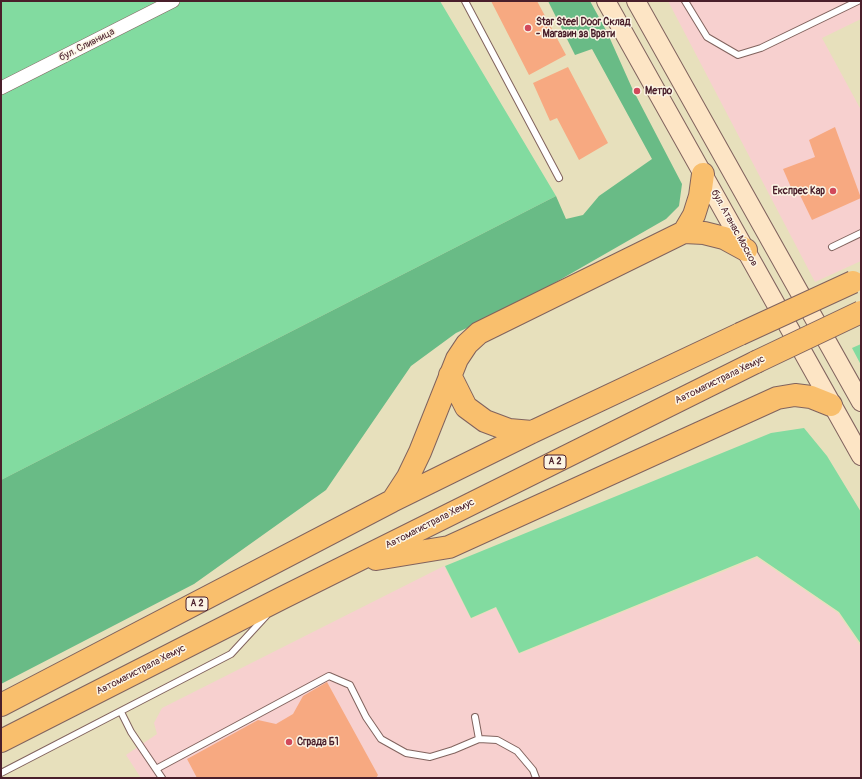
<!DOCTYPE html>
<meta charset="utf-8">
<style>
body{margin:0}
#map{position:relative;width:862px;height:779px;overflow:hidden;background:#e7e0bc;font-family:Pangolin,sans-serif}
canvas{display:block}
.frame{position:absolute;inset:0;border:2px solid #4a1f2b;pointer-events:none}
</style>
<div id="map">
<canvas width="862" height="779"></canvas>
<div class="frame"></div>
</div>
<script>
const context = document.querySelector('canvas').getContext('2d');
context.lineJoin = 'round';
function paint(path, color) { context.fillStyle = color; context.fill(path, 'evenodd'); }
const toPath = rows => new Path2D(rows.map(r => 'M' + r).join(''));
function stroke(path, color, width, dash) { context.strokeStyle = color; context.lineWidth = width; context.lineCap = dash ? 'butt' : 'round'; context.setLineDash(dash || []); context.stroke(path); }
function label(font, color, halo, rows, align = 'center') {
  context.font = font + ' Pangolin,sans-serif'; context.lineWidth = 3; context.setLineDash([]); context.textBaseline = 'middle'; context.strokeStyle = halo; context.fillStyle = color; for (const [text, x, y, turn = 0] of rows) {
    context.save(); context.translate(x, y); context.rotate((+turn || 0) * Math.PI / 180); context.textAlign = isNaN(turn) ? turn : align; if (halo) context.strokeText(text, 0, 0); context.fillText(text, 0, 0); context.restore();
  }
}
const built = toPath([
 [668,1,861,1,861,19,822,38,861,110,861,261,815,282],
 [757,558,838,613,861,647,861,778,141,778,126,755,157,734,154,723,162,708,444,566,471,619,496,608,519,654]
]);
const green = toPath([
 [1,1,440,1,556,196,1,480],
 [861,344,861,365,852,348],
 [804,428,827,456,861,512,861,644,839,612,757,556,519,653,496,607,471,618,445,566,771,433]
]);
const forest = toPath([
 [548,1,590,1,607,32,632,88,682,184,679,206,666,219,509,309,456,333,411,366,326,490,194,584,1,684,1,480,556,196,566,219,583,215,599,196,652,159,592,49,575,55]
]);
const building = toPath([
 [491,1,537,1,566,55,529,75],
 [568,67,608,143,579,160,557,118,550,121,533,83],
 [835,127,861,198,812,220,798,191,793,192,783,169,815,157,809,140],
 [327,682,378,775,376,778,197,778,187,759,258,720,276,724,293,714,303,696]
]);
const lane = toPath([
 [465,1,559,178],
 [685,1,707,37,738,55,761,48,858,1],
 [832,247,861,233],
 [121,712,131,732,162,778],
 [475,717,479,739],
 [156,769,329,676,350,685,366,717,381,739,406,753,430,757,453,750,479,739,497,740,517,751,533,770,536,778],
 [1,773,231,654,266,616]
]);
const street = toPath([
 [1,88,173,1]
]);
const secondary = toPath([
 [606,1,861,456],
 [636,1,861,402]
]);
const highway = toPath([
 [684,232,694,215,700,196,703,174],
 [450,375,466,407,485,421,509,430,532,432],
 [393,500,408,477,420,452,457,359,467,344,479,333,684,232,704,233,724,238,746,250],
 [376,559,449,547,777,398,795,395,811,397,831,405],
 [1,705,392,501,532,432,740,334],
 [1,741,282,598,756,362]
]);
const highwayBridge = toPath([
 [740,334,853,282],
 [756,362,861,312]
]);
const markers = [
 [528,28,4,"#d1495b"],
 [637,91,4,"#d1495b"],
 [833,191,4,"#d1495b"],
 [289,742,4,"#d1495b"]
];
const shields = [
 [555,462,22],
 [197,604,22]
];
const shieldNames = [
 ["A 2",555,462],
 ["A 2",197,604]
];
const poiNames = [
 ["Star Steel Door Склад",536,22],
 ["- Магазин за Врати",536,34],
 ["Метро",645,91],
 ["Експрес Кар",825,191,"right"],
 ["Сграда Б1",297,742]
];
const streetNames = [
 ["бул. Сливница",87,45,-27],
 ["бул. Атанас Москов",734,228,61],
 ["Автомагистрала Хемус",720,380,-26],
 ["Автомагистрала Хемус",430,524,-27],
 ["Автомагистрала Хемус",141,670,-27]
];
paint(built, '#f7d0cf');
paint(green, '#82dba0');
paint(forest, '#69bb86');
paint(building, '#f7a981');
stroke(lane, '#81635e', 8);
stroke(street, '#81635e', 14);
stroke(secondary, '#81635e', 20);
stroke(highway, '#81635e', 24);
stroke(lane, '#fff', 6);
stroke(street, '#fff', 13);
stroke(secondary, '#fde5c5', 18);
stroke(highway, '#f9bf6d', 22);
stroke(highwayBridge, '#81635e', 24, []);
stroke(highwayBridge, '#f9bf6d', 22);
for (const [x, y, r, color] of markers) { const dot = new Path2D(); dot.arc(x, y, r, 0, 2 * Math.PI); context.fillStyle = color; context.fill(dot); stroke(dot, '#fcf5e5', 1.5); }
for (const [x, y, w] of shields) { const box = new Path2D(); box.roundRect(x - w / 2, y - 7, w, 14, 3); context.fillStyle = '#fcf5e5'; context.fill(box); stroke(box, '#4a1f2b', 1); }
label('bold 9px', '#4a1f2b', null, shieldNames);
label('bold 10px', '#4a1f2b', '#fcf5e5', poiNames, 'left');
label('10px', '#4a1f2b', '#fcf5e5', streetNames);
</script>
